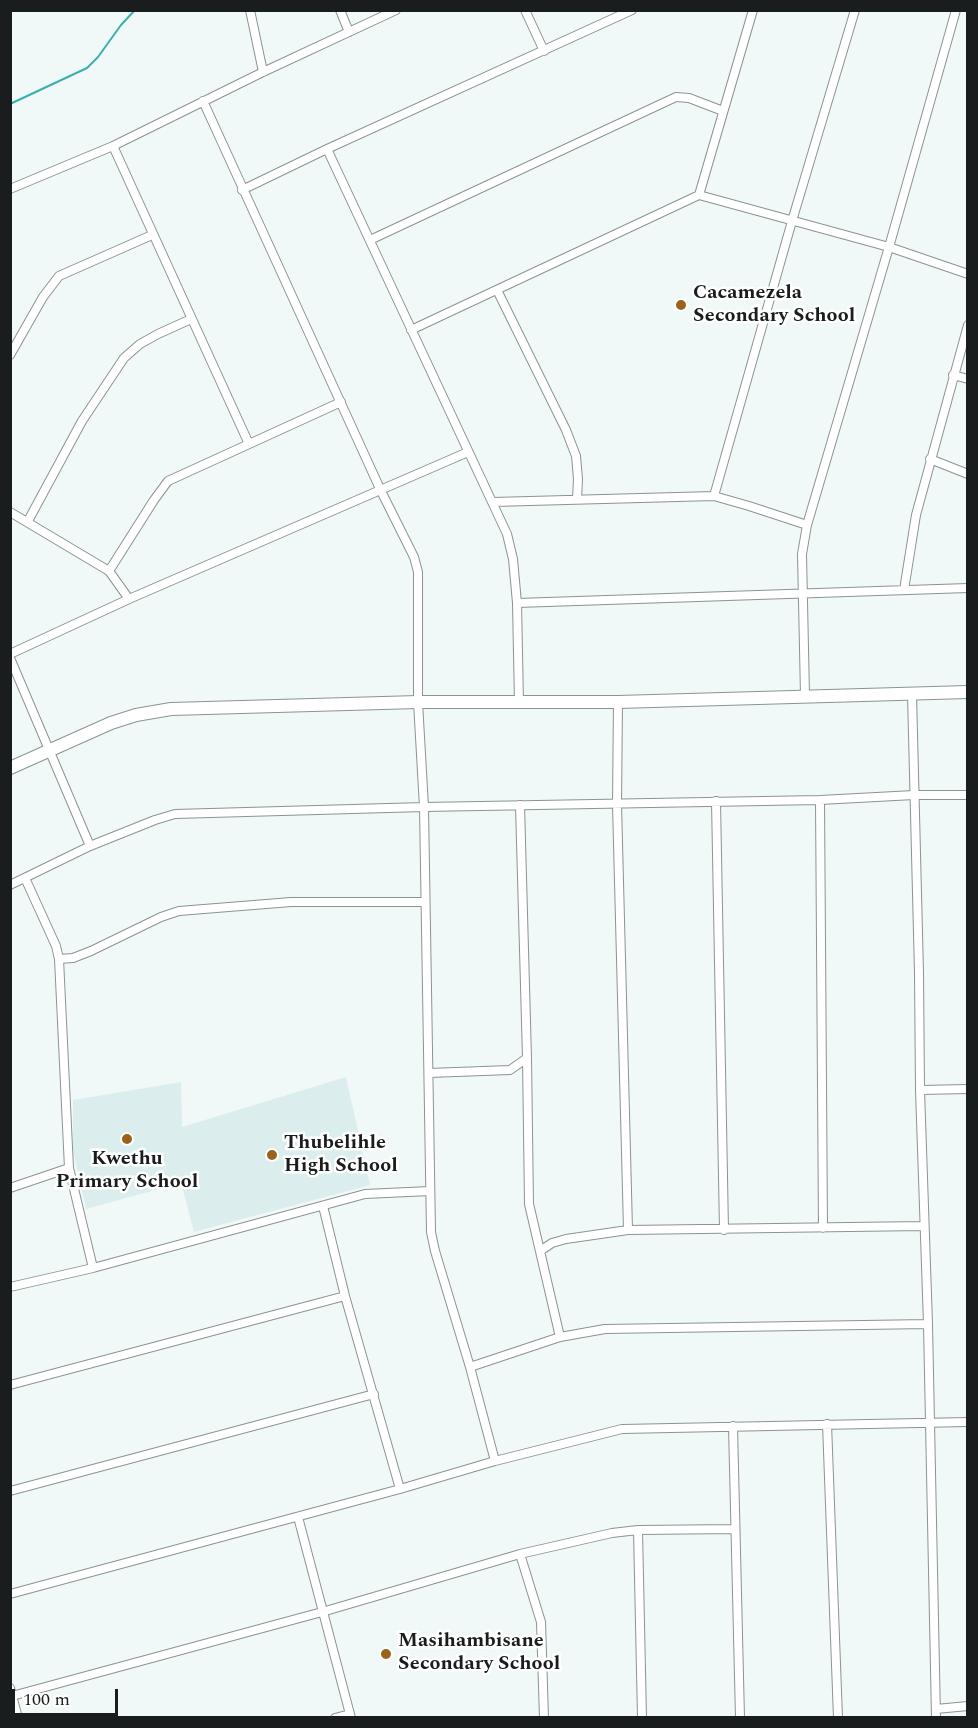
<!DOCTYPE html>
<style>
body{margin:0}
#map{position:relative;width:978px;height:1728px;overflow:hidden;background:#f0f8f8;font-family:Spectral,serif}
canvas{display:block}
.frame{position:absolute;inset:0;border:12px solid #1a1d1d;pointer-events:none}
.scale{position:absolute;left:12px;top:1689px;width:106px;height:27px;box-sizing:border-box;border:3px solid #1a1d1d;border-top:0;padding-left:8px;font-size:18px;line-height:21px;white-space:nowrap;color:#1a1d1d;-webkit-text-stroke:4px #fff;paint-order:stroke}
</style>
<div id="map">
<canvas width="978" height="1728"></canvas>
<div class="frame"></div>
<div class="scale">100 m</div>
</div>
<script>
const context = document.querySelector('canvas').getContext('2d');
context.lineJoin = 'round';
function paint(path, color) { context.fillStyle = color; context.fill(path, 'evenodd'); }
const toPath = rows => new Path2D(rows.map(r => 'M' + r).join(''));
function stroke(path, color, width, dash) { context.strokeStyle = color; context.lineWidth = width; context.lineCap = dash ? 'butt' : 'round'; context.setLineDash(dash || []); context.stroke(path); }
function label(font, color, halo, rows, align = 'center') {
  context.font = font + ' Spectral,serif'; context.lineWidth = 5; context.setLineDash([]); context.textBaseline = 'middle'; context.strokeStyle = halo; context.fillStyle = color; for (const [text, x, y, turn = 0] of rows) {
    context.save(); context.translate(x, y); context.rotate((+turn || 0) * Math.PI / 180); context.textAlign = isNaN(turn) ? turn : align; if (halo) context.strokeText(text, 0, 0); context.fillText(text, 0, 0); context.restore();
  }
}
const built = toPath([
 [346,1077,370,1185,194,1232,181,1183,86,1209,73,1150,73,1100,181,1082,182,1127]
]);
const stream = toPath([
 [10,104,87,68,98,57,121,25,135,10]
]);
const street = toPath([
 [250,10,263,72],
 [340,10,349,32],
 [525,10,544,51],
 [203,101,381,491,414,557,418,572,418,702,424,807,431,1232,435,1251,470,1367,495,1461],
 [113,146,249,444],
 [327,149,507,534,513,559,517,603,519,703],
 [10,189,113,146,263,72,396,10],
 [242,190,327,149,632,10],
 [699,195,753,10],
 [370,240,676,97,689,98,723,111],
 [497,290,566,430,576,456,578,479,577,499],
 [411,330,699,195,889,247,968,274],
 [10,355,43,297,59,276,152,235],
 [953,375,968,379],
 [930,459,968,474],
 [714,496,792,221,855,10],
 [493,502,714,496,749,506,807,525],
 [10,512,109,571,129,599],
 [28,521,82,421,124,358,140,344,158,334,191,319],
 [109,571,154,500,168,481,341,402],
 [904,590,916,515,968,325],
 [517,603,968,588],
 [10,654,129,599,468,452],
 [10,658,90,846],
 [912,694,919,973,920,1090,928,1324,936,1718],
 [805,696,802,554,807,525,889,247,956,10],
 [618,702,617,804,628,1230],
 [820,800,823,1228],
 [716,801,724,1230],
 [520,805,527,1058,529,1204,560,1337],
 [25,878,56,946,59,959,69,1168,93,1268],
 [10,885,90,846,155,820,175,814,424,807,820,800,914,795,968,795],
 [59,959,73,958,91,951,161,917,179,911,291,902,425,902],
 [429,1073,510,1070,527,1058],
 [920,1090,968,1089],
 [10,1188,69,1168],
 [323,1206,345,1296,400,1489],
 [540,1251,552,1243,566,1239,628,1230,923,1226],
 [10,1287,93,1268,365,1194,430,1191],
 [470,1367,560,1337,605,1329,928,1324],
 [10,1385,345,1296],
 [827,1424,838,1718],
 [733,1426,740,1718],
 [10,1491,374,1394],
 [298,1517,351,1718],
 [638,1530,642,1718],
 [520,1554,541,1622,544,1718],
 [10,1594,400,1489,495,1461,622,1429,968,1422],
 [10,1688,18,1718],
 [12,1696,322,1612,520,1554,612,1533,638,1530,735,1529],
 [936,1709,968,1706],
 [335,1718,350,1714]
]);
const secondary = toPath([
 [10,768,111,723,136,715,171,709,418,702,618,702,968,692]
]);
const markers = [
 [681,305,6,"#99631c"],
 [127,1139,6,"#99631c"],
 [272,1155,6,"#99631c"],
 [386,1654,6,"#99631c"]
];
const poiNames = [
 ["Cacamezela",693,294],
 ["Secondary School",693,317],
 ["Thubelihle",284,1144],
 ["High School",284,1167],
 ["Kwethu",127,1160,"center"],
 ["Primary School",127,1183,"center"],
 ["Masihambisane",398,1642],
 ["Secondary School",398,1665]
];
paint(built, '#dceded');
stroke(stream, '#3bafaf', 2);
stroke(street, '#8c9393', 10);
stroke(secondary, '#8c9393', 14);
stroke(street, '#fff', 8);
stroke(secondary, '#fff', 12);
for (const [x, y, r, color] of markers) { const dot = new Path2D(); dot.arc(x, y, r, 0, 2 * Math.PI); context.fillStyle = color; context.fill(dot); stroke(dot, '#fff', 2); }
label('bold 20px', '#1a1d1d', '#fff', poiNames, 'left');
</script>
